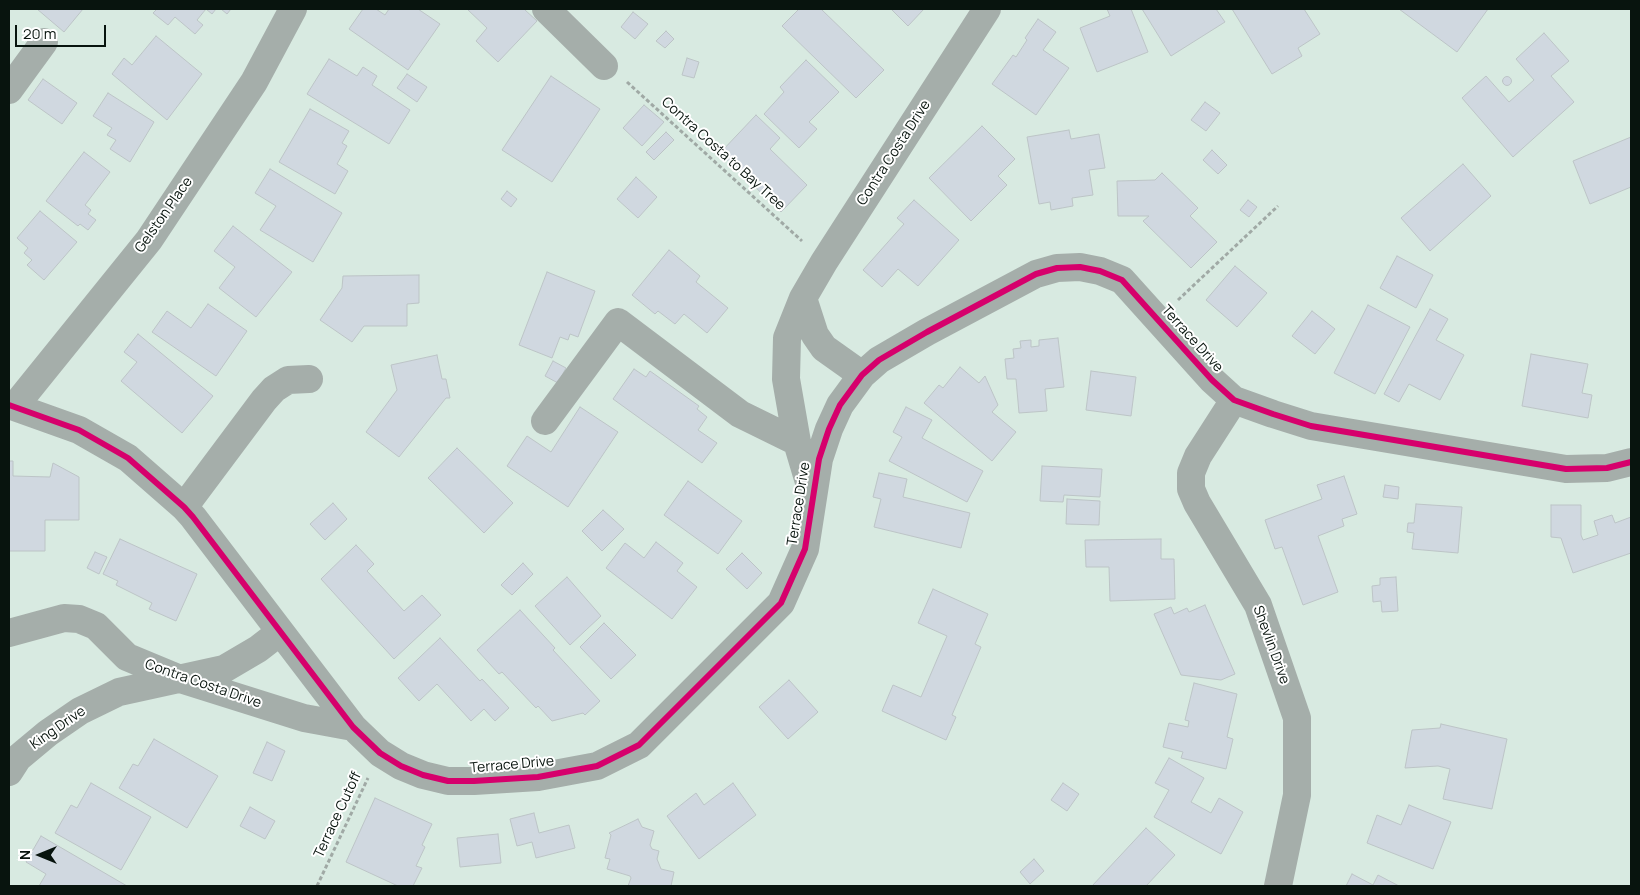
<!DOCTYPE html>
<style>
body{margin:0}
#map{position:relative;width:1640px;height:895px;overflow:hidden;background:#d8eae1;font-family:Manrope,sans-serif}
canvas{display:block}
.frame{position:absolute;inset:0;border:10px solid #08140e;pointer-events:none}
.north{position:absolute;left:15px;top:830px;width:50px;height:50px;-webkit-text-stroke:4px #fff;paint-order:stroke;rotate:270deg;font-size:14px;font-weight:700;line-height:20px;text-align:center;color:#08140e}
.north::after{content:'';display:block;margin:auto;width:18px;height:22px;background:#08140e;clip-path:polygon(50% 0,100% 100%,50% 72%,0 100%)}
.scale{position:absolute;left:15px;top:25px;width:91px;height:22px;box-sizing:border-box;border:2px solid #08140e;border-top:0;padding-left:6px;font-size:15px;line-height:18px;white-space:nowrap;color:#08140e;-webkit-text-stroke:4px #fff;paint-order:stroke}
</style>
<div id="map">
<canvas width="1640" height="895"></canvas>
<div class="frame"></div>
<div class="north">N</div>
<div class="scale">20 m</div>
</div>
<script>
const context = document.querySelector('canvas').getContext('2d');
context.lineJoin = 'round';
function paint(path, color) { context.fillStyle = color; context.fill(path, 'evenodd'); }
const toPath = rows => new Path2D(rows.map(r => 'M' + r).join(''));
function stroke(path, color, width, dash) { context.strokeStyle = color; context.lineWidth = width; context.lineCap = dash ? 'butt' : 'round'; context.setLineDash(dash || []); context.stroke(path); }
function label(font, color, halo, rows, align = 'center') {
  context.font = font + ' Manrope,sans-serif'; context.lineWidth = 4; context.setLineDash([]); context.textBaseline = 'middle'; context.strokeStyle = halo; context.fillStyle = color; for (const [text, x, y, turn = 0] of rows) {
    context.save(); context.translate(x, y); context.rotate((+turn || 0) * Math.PI / 180); context.textAlign = isNaN(turn) ? turn : align; if (halo) context.strokeText(text, 0, 0); context.fillText(text, 0, 0); context.restore();
  }
}
const building = toPath([
 [37,9,83,9,64,32,37,9],
 [157,9,216,9,212,14,206,9,197,20,203,25,195,34,175,17,168,25,153,13,157,9],
 [221,9,231,9,227,14,221,9],
 [363,9,376,9,385,15,389,9,418,9,440,24,408,70,349,29,363,9],
 [467,9,524,9,537,21,498,62,476,41,487,28,467,9],
 [799,9,821,9,884,70,856,98,782,26,799,9],
 [891,9,924,9,908,26,891,9],
 [1107,9,1131,9,1148,52,1097,72,1080,28,1110,16,1107,9],
 [1142,9,1216,9,1225,22,1171,56,1142,9],
 [1232,9,1304,9,1320,34,1298,48,1302,56,1272,74,1232,9],
 [1399,9,1488,9,1457,52,1399,9],
 [633,12,648,24,635,39,621,27,633,12],
 [1038,19,1056,32,1043,50,1069,68,1036,115,992,84,1013,55,1016,57,1027,40,1025,38,1038,19],
 [666,31,674,39,665,48,656,41,666,31],
 [1544,33,1569,61,1551,76,1574,102,1513,157,1462,98,1486,76,1509,102,1534,80,1516,59,1544,33],
 [156,36,202,74,167,120,112,74,124,58,132,65,156,36],
 [687,58,699,62,694,78,682,75,687,58],
 [329,59,357,76,363,67,377,76,372,85,410,110,389,144,307,94,329,59],
 [806,60,839,92,809,122,817,129,799,148,764,114,784,92,780,87,806,60],
 [407,74,427,87,417,102,397,88,407,74],
 [551,76,600,109,552,182,502,150,551,76],
 '1502.5 81a4.5 4.5 0 1 1 9 0a4.5 4.5 0 1 1-9 0Z',
 [43,79,77,103,62,124,28,100,43,79],
 [108,93,154,122,130,162,110,149,116,140,107,135,112,128,93,116,108,93],
 [1205,102,1220,113,1206,131,1191,120,1205,102],
 [644,105,664,122,642,146,623,128,644,105],
 [310,109,349,131,342,143,347,146,337,164,348,171,335,194,279,162,310,109],
 [756,115,780,138,770,149,807,185,781,212,720,153,756,115],
 [982,126,1015,159,998,176,1007,185,971,221,929,178,982,126],
 [1069,130,1071,139,1099,134,1105,168,1089,170,1093,195,1072,198,1073,206,1051,210,1050,202,1039,204,1027,137,1069,130],
 [666,132,674,140,654,160,646,152,666,132],
 [1631,137,1631,187,1590,204,1573,161,1631,137],
 [1212,150,1227,165,1218,174,1203,160,1212,150],
 [84,152,110,172,85,205,91,210,88,214,96,220,88,230,80,224,78,226,46,201,84,152],
 [1463,164,1491,196,1430,251,1401,218,1463,164],
 [270,169,342,213,313,262,260,230,276,206,255,193,270,169],
 [1162,173,1198,208,1190,216,1217,242,1191,268,1143,221,1149,216,1118,216,1117,181,1155,180,1162,173],
 [636,177,657,197,638,218,617,199,636,177],
 [507,191,517,199,511,207,501,199,507,191],
 [914,200,959,240,918,286,898,269,882,287,863,270,904,224,897,218,914,200],
 [1248,200,1257,207,1249,217,1240,210,1248,200],
 [40,211,77,242,44,280,27,265,32,260,24,253,28,248,17,238,40,211],
 [233,226,292,272,256,317,219,288,235,267,214,251,233,226],
 [669,250,700,276,696,282,728,308,707,333,684,314,675,324,658,311,655,314,632,295,669,250],
 [1397,256,1433,275,1416,308,1380,288,1397,256],
 [1235,266,1267,293,1237,327,1206,300,1235,266],
 [547,272,595,291,578,337,570,334,568,340,560,337,552,358,519,345,547,272],
 [419,275,419,303,407,304,407,326,364,326,352,342,320,320,342,288,343,276,419,275],
 [208,304,247,331,216,376,152,332,167,311,191,328,208,304],
 [1368,305,1410,327,1375,394,1334,373,1368,305],
 [1430,309,1448,319,1436,340,1464,355,1440,400,1409,384,1399,402,1384,394,1430,309],
 [1312,311,1335,329,1315,354,1292,336,1312,311],
 [138,334,213,396,182,433,121,381,137,362,124,352,138,334],
 [1058,338,1064,387,1045,389,1047,411,1019,413,1016,379,1007,379,1005,359,1014,358,1013,349,1021,348,1020,341,1031,340,1031,347,1039,346,1039,340,1058,338],
 [1531,354,1588,364,1582,393,1592,395,1588,418,1522,406,1531,354],
 [437,355,442,379,446,379,450,398,446,398,399,457,366,432,397,390,391,365,437,355],
 [553,361,566,368,558,383,545,376,553,361],
 [960,367,979,383,985,376,998,405,992,412,1016,432,992,461,924,403,939,385,943,388,960,367],
 [634,369,646,377,650,371,699,406,697,409,707,417,698,430,717,443,702,463,613,399,634,369],
 [1091,371,1136,377,1131,416,1086,410,1091,371],
 [580,407,618,432,568,507,507,466,527,436,551,452,580,407],
 [906,407,932,420,922,438,983,471,967,502,889,461,902,437,893,432,906,407],
 [457,448,513,503,484,533,428,478,457,448],
 [9,461,13,461,13,476,50,477,53,463,79,477,79,520,45,520,45,551,9,551,9,461],
 [1042,466,1102,469,1100,497,1064,495,1063,502,1040,501,1042,466],
 [879,473,907,479,903,497,970,513,961,548,874,527,881,499,873,497,879,473],
 [1344,476,1357,514,1342,519,1344,526,1318,536,1338,592,1303,605,1282,547,1275,549,1265,520,1322,499,1317,485,1344,476],
 [688,481,742,521,718,554,664,515,688,481],
 [1385,485,1399,487,1398,499,1383,497,1385,485],
 [1067,499,1100,501,1099,525,1066,524,1067,499],
 [333,503,347,519,325,540,310,524,333,503],
 [1416,504,1462,507,1458,553,1412,549,1414,533,1407,532,1408,523,1414,523,1416,504],
 [1551,505,1581,505,1581,535,1583,540,1598,535,1594,521,1612,515,1615,523,1631,517,1631,553,1573,573,1561,538,1551,537,1551,505],
 [603,510,624,529,602,551,582,531,603,510],
 [120,539,197,574,176,621,149,609,152,603,116,585,118,581,103,574,120,539],
 [1161,539,1161,559,1174,559,1175,599,1110,601,1109,567,1086,567,1085,540,1161,539],
 [656,542,683,563,677,571,697,587,672,619,606,568,625,543,644,558,656,542],
 [356,545,374,564,367,571,404,611,422,595,441,615,394,659,321,579,356,545],
 [95,552,107,557,99,574,87,568,95,552],
 [742,553,762,573,747,589,726,569,742,553],
 [523,563,533,574,512,595,501,585,523,563],
 [567,577,601,616,570,645,535,606,567,577],
 [1396,577,1398,611,1382,612,1381,601,1373,602,1372,586,1380,585,1380,578,1396,577],
 [933,589,988,614,975,644,981,647,952,715,956,717,946,740,882,711,893,685,921,697,947,636,918,623,933,589],
 [1205,605,1235,674,1221,680,1181,675,1154,614,1171,607,1174,614,1187,608,1189,612,1205,605],
 [520,610,555,648,553,650,600,701,585,715,583,713,552,721,538,706,536,708,502,672,499,674,477,650,520,610],
 [604,623,636,655,611,679,580,647,604,623],
 [440,638,480,681,482,679,509,708,495,721,484,709,471,721,437,684,419,701,398,678,440,638],
 [789,680,818,712,788,739,759,707,789,680],
 [1194,683,1237,694,1227,737,1233,739,1226,769,1181,758,1183,752,1163,747,1169,723,1188,727,1189,721,1185,720,1194,683],
 [1441,724,1507,739,1492,809,1443,799,1450,769,1438,766,1405,768,1412,730,1440,728,1441,724],
 [154,739,218,776,187,828,119,788,133,764,138,766,154,739],
 [267,742,285,751,272,781,253,773,267,742],
 [1169,758,1204,778,1191,802,1211,813,1219,798,1243,812,1221,854,1154,817,1169,790,1155,783,1169,758],
 [91,783,151,817,121,870,55,833,71,805,77,808,91,783],
 [733,783,756,815,699,859,667,816,696,793,704,805,733,783],
 [1063,783,1079,794,1067,811,1051,800,1063,783],
 [375,798,432,824,422,845,425,847,416,866,422,868,413,886,398,886,346,862,375,798],
 [1409,805,1451,822,1433,869,1367,843,1377,815,1401,825,1409,805],
 [250,807,275,821,265,839,240,826,250,807],
 [534,813,539,833,569,825,575,848,536,858,532,842,517,846,510,819,534,813],
 [638,819,642,827,654,831,650,845,652,849,659,851,657,859,661,869,674,872,671,886,628,886,631,878,630,876,607,869,610,859,605,858,611,835,609,833,638,819],
 [1146,828,1175,855,1146,886,1092,886,1146,828],
 [498,834,501,863,460,867,457,838,498,834],
 [41,836,127,886,39,886,46,874,26,862,41,836],
 [1034,859,1044,871,1030,884,1020,872,1034,859],
 [1352,874,1373,885,1378,875,1399,886,1346,886,1352,874]
]);
const path = toPath([
 [627,82,802,241],
 [1178,300,1278,206],
 [317,886,368,778]
]);
const minor = toPath([
 [546,9,604,66],
 [9,90,44,42],
 [803,298,815,335,824,348,862,375],
 [1234,400,1198,456,1191,473,1191,489,1197,503,1258,605,1297,718,1297,795,1278,886],
 [9,405,79,430,128,458,184,507,193,517,353,727,380,753,401,766,423,775,448,781,474,781,538,777,597,766,639,745,781,603,805,549,819,459,829,429,840,405,862,375,879,360,927,332,1036,274,1057,268,1080,267,1100,271,1122,280,1212,380,1234,400,1273,414,1311,426,1566,469,1607,468,1631,462],
 [15,406,149,240,254,82,293,9],
 [545,421,618,322,740,414,797,442],
 [811,489,797,442,786,379,787,338,803,298,824,262,987,9],
 [184,507,264,400,274,389,288,380,309,379],
 [9,633,64,618,79,619,96,626,127,657,180,679,304,718,353,727],
 [9,772,18,758,48,733,80,711,119,692,224,669,258,649,280,632]
]);
const cycleway = toPath([
 [9,405,79,430,128,458,184,507,193,517,353,727,380,753,401,766,423,775,448,781,474,781,538,777,597,766,639,745,781,603,805,549,819,459,829,429,840,405,862,375,879,360,927,332,1036,274,1057,268,1080,267,1100,271,1122,280,1212,380,1234,400,1273,414,1311,426,1566,469,1607,468,1631,462]
]);
const streetNames = [
 ["Contra Costa Drive",894,153,-57],
 ["Contra Costa to Bay Tree",723,154,42],
 ["Gelston Place",164,215,-55],
 ["Terrace Drive",1192,339,48],
 ["Terrace Drive",799,504,-81],
 ["Shevlin Drive",1271,645,70],
 ["Contra Costa Drive",203,684,19],
 ["King Drive",58,728,-35],
 ["Terrace Drive",512,765,-5],
 ["Terrace Cutoff",338,815,-65]
];
paint(building, '#d0d8e0');
stroke(building, '#bcc4c6', 1);
stroke(path, '#a0a9a5', 3, [4, 2.5]);
stroke(minor, '#a5aeaa', 28);
stroke(cycleway, '#d6006c', 6);
label('14px', '#08140e', '#fff', streetNames);
</script>
